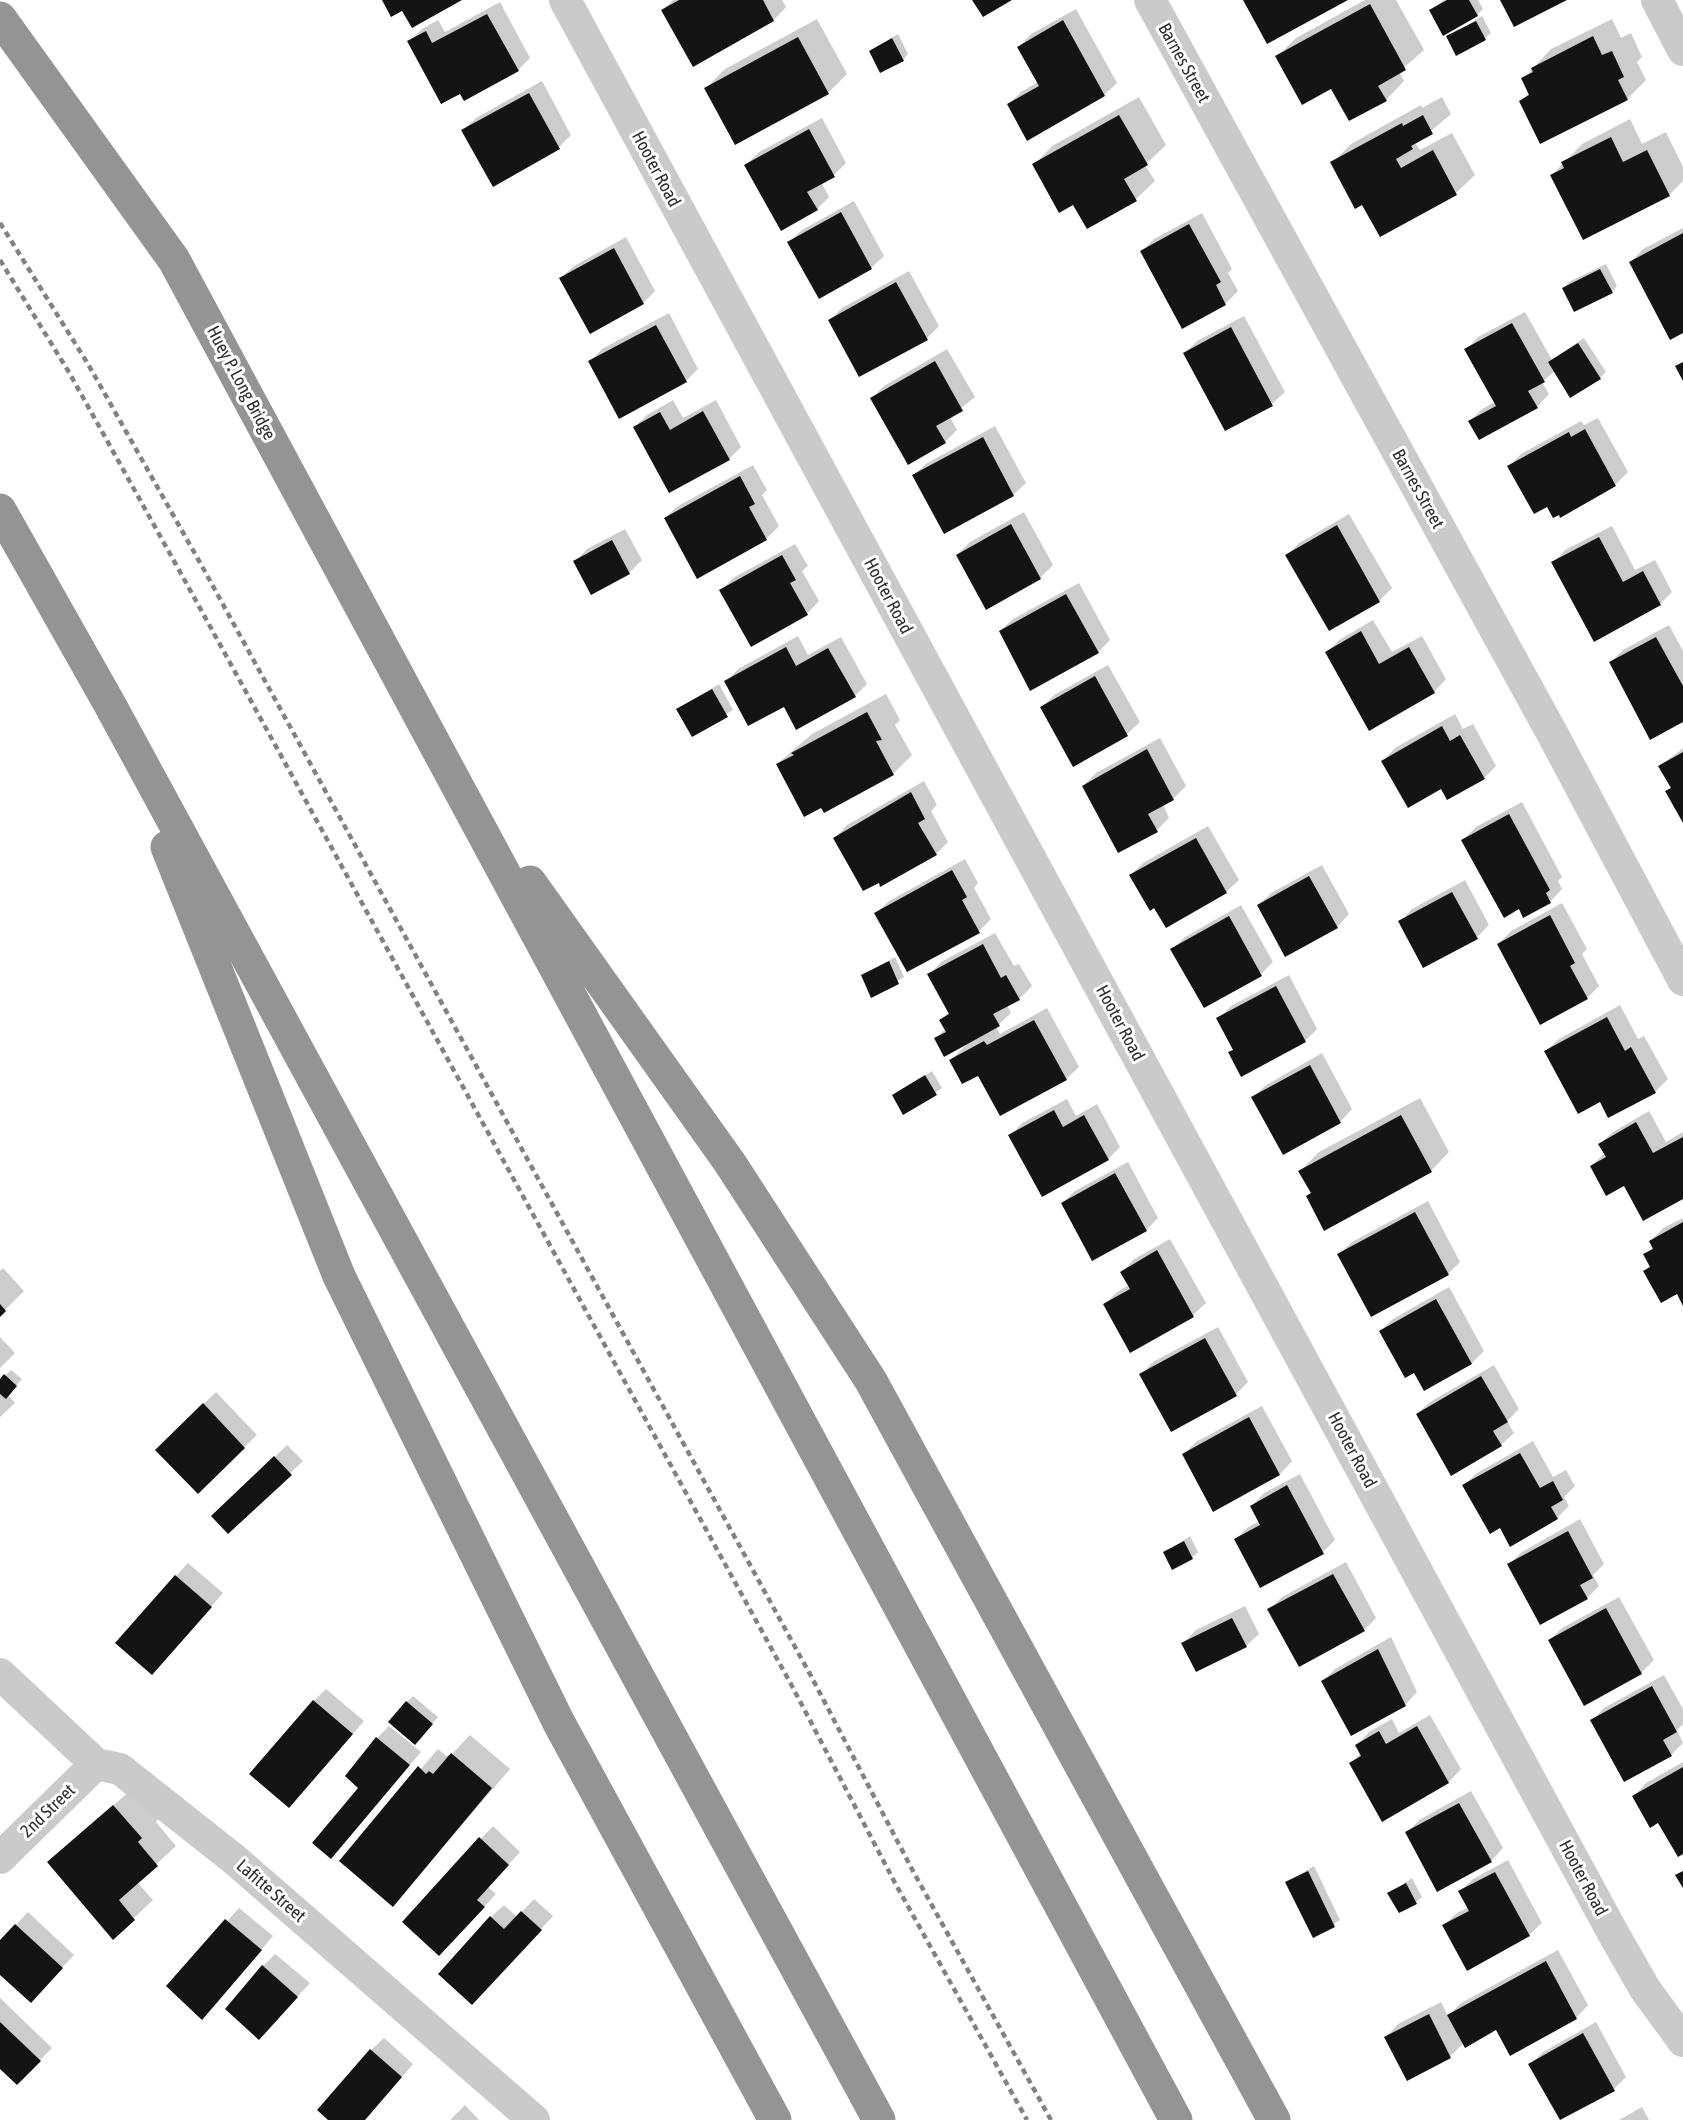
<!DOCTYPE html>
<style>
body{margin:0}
canvas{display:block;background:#fff}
</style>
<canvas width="1683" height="2120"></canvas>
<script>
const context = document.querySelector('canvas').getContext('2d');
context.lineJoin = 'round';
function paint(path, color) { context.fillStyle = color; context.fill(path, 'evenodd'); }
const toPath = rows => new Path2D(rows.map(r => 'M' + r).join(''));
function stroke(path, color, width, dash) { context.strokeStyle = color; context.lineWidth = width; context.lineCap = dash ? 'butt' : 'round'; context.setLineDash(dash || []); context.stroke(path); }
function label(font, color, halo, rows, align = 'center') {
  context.font = font + ' "Asap Condensed",sans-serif'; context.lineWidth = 6; context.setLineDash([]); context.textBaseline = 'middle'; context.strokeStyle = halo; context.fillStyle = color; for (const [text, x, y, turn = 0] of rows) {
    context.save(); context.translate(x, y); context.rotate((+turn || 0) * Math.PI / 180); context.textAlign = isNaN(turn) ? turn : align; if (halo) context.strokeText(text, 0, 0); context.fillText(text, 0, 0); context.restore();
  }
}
const shadow = toPath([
 [673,0,782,0,786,7,774,20,694,65,663,10],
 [1365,0,1396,0,1424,50,1399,72,1404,81,1386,100,1332,87,1277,57,1296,38],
 [1444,0,1478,0,1483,9,1477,15,1431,10],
 [500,2,530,58,518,70,460,92,409,42,422,29,438,20,445,32],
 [1076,9,1117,83,1104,95,1009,104,1021,92,1038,82,1019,47,1031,34],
 [1482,16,1491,33,1485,38,1448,37],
 [817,19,847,74,828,93,706,88,725,69],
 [1612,19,1621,38,1631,33,1642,57,1637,62,1646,80,1627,99,1521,101,1530,92,1523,79,1551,49],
 [898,34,908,54,903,60,871,51],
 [542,81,571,135,559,147,463,130,476,118],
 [1139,97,1166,145,1145,165,1155,181,1136,199,1074,203,1034,165,1052,146],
 [1442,97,1451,114,1416,144,1420,150,1452,133,1475,175,1456,193,1380,235,1362,203,1332,163,1351,144,1421,105,1422,108],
 [822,118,846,163,834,175,821,182,829,197,817,209,746,165,759,152],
 [1630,119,1642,144,1666,132,1683,167,1683,181,1669,195,1552,175,1582,144],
 [854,201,884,256,871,268,789,242,802,230],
 [1202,213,1232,269,1228,273,1238,291,1225,304,1183,327,1142,251,1154,239],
 [1683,228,1683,331,1631,262,1643,249],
 [626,237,655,291,643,303,561,278,574,266],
 [1606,264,1617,286,1612,292,1564,288,1569,282],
 [909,271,939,326,927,338,830,320,842,308],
 [1525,312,1552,360,1584,338,1606,372,1600,378,1555,371,1542,382,1549,394,1537,407,1470,421,1482,409,1495,402,1466,350,1478,337],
 [669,313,698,369,686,381,590,362,602,349],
 [1244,316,1285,392,1272,404,1226,429,1185,353,1197,341],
 [947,349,975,397,950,417,957,430,945,442,872,398,884,386],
 [673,400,683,418,716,400,741,447,729,459,635,427,647,415],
 [1598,418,1628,472,1616,484,1561,515,1509,466,1521,454,1581,421,1584,425],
 [995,426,1026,483,1013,495,914,475,927,463],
 [753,465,767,490,762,495,779,526,766,539,665,518,678,506],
 [1024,512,1053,565,1040,578,957,555,970,542],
 [1349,514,1392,588,1379,601,1287,555,1299,543],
 [1612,526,1635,570,1655,560,1672,592,1660,604,1553,563,1565,550],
 [625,529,642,560,629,573,591,593,575,562,587,549],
 [795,544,808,566,802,571,819,601,807,614,721,591,733,578],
 [1079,583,1110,640,1098,652,1000,631,1013,619],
 [1373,620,1392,652,1422,636,1446,679,1434,692,1327,652,1339,640],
 [1669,625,1683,651,1683,720,1610,663,1623,650],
 [798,636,808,655,841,637,867,684,855,696,784,705,726,682,738,669],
 [1108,665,1140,722,1127,734,1073,765,1042,707,1054,695],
 [719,684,733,710,692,735,678,709],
 [886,694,900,720,895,725,912,755,893,774,777,764,812,734],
 [1455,714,1463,729,1473,724,1496,766,1484,778,1442,787,1383,761,1395,748],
 [1160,738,1186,786,1173,799,1163,804,1169,818,1157,830,1083,786,1096,773],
 [1683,748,1683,820,1667,792,1672,786,1660,766],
 [924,781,937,805,931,811,948,842,936,854,880,881,835,838,847,825],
 [1522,802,1562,877,1558,881,1562,889,1550,902,1519,907,1463,840,1476,827],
 [1208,826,1239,880,1226,892,1155,906,1131,875,1143,863],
 [965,859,978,883,974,888,991,919,979,931,876,913,889,901],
 [1322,865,1349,914,1337,927,1258,906,1271,893],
 [1465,880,1489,925,1477,937,1400,922,1412,909],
 [1562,903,1587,949,1582,954,1599,986,1587,998,1498,944,1511,931],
 [1241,905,1273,962,1261,974,1172,950,1185,937],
 [995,933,1014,966,1019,964,1032,986,1019,999,1007,1005,1011,1013,996,1027,1000,1034,1047,1008,1079,1067,1066,1079,978,1074,951,1060,968,1043,936,1039,946,1028,941,1020,949,1012,929,975,941,962],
 [895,957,904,977,872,996,862,976],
 [1289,975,1317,1029,1305,1041,1230,1053,1234,1049,1218,1019,1231,1006],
 [1620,1005,1638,1039,1644,1036,1668,1079,1655,1092,1609,1116,1601,1100,1546,1051,1559,1039],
 [1322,1053,1352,1109,1340,1122,1253,1097,1266,1085],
 [932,1071,942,1088,904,1113,894,1096],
 [1420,1098,1449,1152,1431,1171,1307,1196,1312,1192,1300,1171,1319,1152],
 [1067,1099,1076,1116,1097,1104,1120,1147,1108,1159,1010,1136,1022,1123],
 [1649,1111,1666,1142,1683,1132,1683,1197,1625,1184,1591,1166,1605,1153,1600,1144,1613,1132],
 [1128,1162,1158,1218,1146,1230,1062,1203,1075,1191],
 [1428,1201,1460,1262,1448,1274,1339,1254,1352,1242],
 [1683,1218,1683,1303,1677,1292,1645,1271,1651,1265,1645,1255,1654,1246,1651,1241,1663,1228],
 [1170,1239,1206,1303,1193,1315,1130,1351,1105,1304,1117,1292,1129,1285,1122,1272,1134,1259],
 [3,1268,24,1291,0,1315,0,1271],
 [1449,1287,1484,1351,1472,1363,1425,1389,1414,1371,1380,1331,1393,1319],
 [1218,1327,1248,1382,1236,1394,1141,1375,1153,1362],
 [0,1337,15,1353,0,1368],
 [1494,1365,1519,1409,1507,1421,1514,1433,1501,1445,1417,1414,1430,1402],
 [11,1370,22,1379,8,1395,15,1403,0,1417,0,1381],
 [216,1392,257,1435,198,1492,157,1450],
 [1262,1406,1292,1461,1280,1474,1214,1510,1184,1454,1196,1442],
 [1533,1441,1553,1477,1566,1470,1575,1486,1564,1497,1569,1506,1557,1518,1500,1526,1464,1485,1477,1473],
 [287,1445,303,1461,228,1532,226,1504],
 [1300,1474,1335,1540,1323,1552,1236,1539,1248,1527,1260,1521,1252,1506,1264,1493],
 [1580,1519,1604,1564,1593,1575,1599,1586,1587,1598,1509,1564,1522,1552],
 [1190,1536,1198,1552,1192,1558,1165,1553],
 [1346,1562,1376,1618,1364,1630,1269,1610,1282,1597],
 [188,1563,223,1593,164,1661,176,1576],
 [1619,1597,1654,1660,1641,1673,1550,1640,1562,1628],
 [1245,1606,1259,1634,1246,1646,1183,1643,1196,1630],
 [1391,1637,1417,1692,1405,1705,1323,1681,1335,1669],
 [1664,1675,1683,1709,1683,1724,1677,1730,1683,1743,1671,1755,1592,1720,1604,1708],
 [326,1689,364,1721,301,1794,314,1701],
 [413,1696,438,1717,421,1737,407,1702],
 [1430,1715,1461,1769,1449,1782,1382,1819,1351,1763,1361,1753,1357,1745,1369,1732,1392,1719,1399,1733],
 [389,1726,421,1752,343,1844,377,1738],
 [470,1735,510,1769,393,1905,341,1861,438,1749,446,1756,451,1755],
 [1683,1762,1683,1852,1659,1821,1634,1796,1646,1783],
 [133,1788,159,1818,156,1822,176,1846,137,1882,153,1900,114,1937,49,1863],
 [1471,1791,1503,1848,1491,1861,1407,1833,1419,1820],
 [493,1826,520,1852,488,1887,496,1894,452,1942,404,1922],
 [1508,1860,1542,1923,1529,1935,1444,1925,1457,1913,1469,1907,1460,1891,1473,1879],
 [1314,1866,1340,1920,1314,1936,1287,1882],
 [1412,1878,1422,1897,1416,1902,1389,1894],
 [534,1899,553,1916,484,1991,491,1917,504,1905,517,1917],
 [239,1908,273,1936,215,2005,168,1986],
 [28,1912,74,1955,43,1988,0,1973,0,1942],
 [1558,1950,1588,2005,1576,2018,1496,2028,1464,2043,1450,2056,1407,2079,1386,2037,1398,2024,1441,2002,1448,2016,1461,2003],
 [275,1954,310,1983,271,2025,263,1966],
 [0,1998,52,2048,17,2083,0,2067],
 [1596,2022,1626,2077,1614,2089,1530,2065,1543,2052],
 [384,2038,413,2064,365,2120,331,2120,371,2050],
 [465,2105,479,2120,450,2120],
 [1642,2107,1649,2120,1619,2120]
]);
const building = toPath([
 [382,0,462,0,412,28,402,11,391,17],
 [679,0,763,0,774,21,693,67,661,10],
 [972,0,1012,0,983,17],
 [1243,0,1348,0,1267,44],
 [1447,0,1469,0,1478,16,1443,36,1429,10],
 [1500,0,1567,0,1514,27],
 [1370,4,1406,70,1378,86,1387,101,1349,121,1331,89,1302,105,1275,56],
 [487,14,519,71,464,101,460,94,441,104,407,41,426,31,432,43],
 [1063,20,1105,96,1027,141,1007,104,1039,86,1017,47],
 [1476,21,1486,40,1456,56,1446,36],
 [1593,36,1602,55,1612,51,1624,77,1618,80,1628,100,1540,144,1519,101,1529,95,1521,78,1533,72,1531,68],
 [798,37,829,94,735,145,704,88],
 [892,38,904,61,880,73,869,51],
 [529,93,560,149,493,187,461,130],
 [1119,115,1148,165,1124,179,1137,201,1087,229,1073,205,1059,213,1032,164],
 [1423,115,1433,134,1411,146,1413,149,1396,159,1401,168,1433,150,1457,195,1380,237,1362,205,1355,209,1330,162,1402,123,1403,126],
 [809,129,835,177,807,192,818,210,781,231,744,165],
 [1611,137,1623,162,1647,150,1670,196,1583,240,1550,175,1564,168,1561,162],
 [841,212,872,269,819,299,787,242],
 [1189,224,1221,282,1216,285,1226,305,1182,329,1140,251],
 [1683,233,1683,333,1670,340,1629,262],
 [614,248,644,304,590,334,559,278],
 [1600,269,1613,293,1574,312,1562,288],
 [896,282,928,340,859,377,828,320],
 [1512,323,1545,382,1528,391,1538,408,1479,440,1468,421,1496,406,1464,349],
 [656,325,687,382,619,419,588,361],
 [1231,327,1273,406,1225,431,1183,353],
 [1578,343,1601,379,1570,398,1548,362],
 [935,361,963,411,936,426,946,443,908,465,870,398],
 [1683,362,1683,381,1675,366],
 [703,411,730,460,669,493,633,427,660,412,670,430],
 [1585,429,1616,486,1560,518,1559,515,1553,518,1547,507,1534,514,1507,466,1569,432,1571,437],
 [983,437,1014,496,944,534,912,475],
 [740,476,755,504,749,507,767,540,697,579,664,518],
 [1011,524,1041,579,986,610,956,555],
 [1337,525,1380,602,1329,631,1285,555],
 [1599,537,1623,582,1643,571,1661,605,1594,642,1551,562],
 [612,540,630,574,591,595,573,561],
 [782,555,796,580,790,583,808,615,751,647,719,590],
 [1066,594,1099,653,1030,691,999,631],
 [1361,631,1379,664,1409,647,1435,693,1369,731,1325,652],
 [1656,637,1683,686,1683,722,1650,740,1609,662],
 [786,647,796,666,828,648,856,697,796,730,784,707,748,726,724,681],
 [1095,676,1128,736,1073,767,1040,707],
 [712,689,728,717,692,737,676,709],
 [867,712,882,740,876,741,894,775,824,813,821,808,804,817,776,764,794,755,791,753],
 [1442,726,1450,741,1460,735,1485,779,1447,800,1441,789,1408,808,1381,761],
 [1147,749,1174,800,1148,814,1158,832,1118,853,1082,786],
 [1683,752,1683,823,1665,791,1671,788,1658,766],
 [911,792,925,819,918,823,937,855,880,887,879,883,863,891,833,838],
 [1509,814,1550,890,1546,893,1551,903,1523,918,1519,909,1504,918,1461,840],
 [1196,838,1227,893,1166,928,1154,908,1150,911,1129,875],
 [952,870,967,897,962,900,980,933,907,972,874,913],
 [1309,876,1338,928,1285,957,1257,905],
 [1452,892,1478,939,1423,968,1398,921],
 [1550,915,1575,963,1570,966,1588,999,1540,1025,1497,944],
 [1229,916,1262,976,1204,1008,1170,949],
 [983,944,1001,978,1006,975,1020,1000,993,1014,1000,1026,944,1057,934,1038,946,1032,939,1020,949,1014,927,974],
 [889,961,899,984,871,998,861,975],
 [1276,986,1306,1042,1241,1077,1228,1052,1233,1050,1216,1018],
 [1607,1017,1625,1051,1631,1047,1656,1093,1608,1118,1600,1102,1578,1114,1544,1051],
 [1034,1020,1067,1080,1000,1116,978,1076,962,1084,949,1060,984,1041,987,1045],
 [1310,1065,1341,1123,1283,1155,1251,1097],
 [925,1075,937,1095,903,1115,892,1095],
 [1054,1110,1063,1127,1084,1115,1109,1160,1042,1197,1008,1135],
 [1401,1115,1432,1172,1324,1231,1306,1196,1311,1193,1298,1171],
 [1636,1122,1653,1153,1683,1137,1683,1199,1643,1221,1624,1186,1606,1196,1590,1166,1606,1157,1598,1144],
 [1115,1173,1147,1231,1092,1261,1061,1203],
 [1415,1212,1449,1275,1371,1317,1337,1254],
 [1683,1222,1683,1306,1677,1294,1661,1303,1643,1271,1650,1267,1643,1254,1653,1249,1649,1241],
 [1157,1250,1194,1317,1130,1353,1103,1304,1130,1289,1120,1272],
 [1436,1299,1472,1364,1424,1391,1414,1373,1405,1378,1379,1331],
 [0,1304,6,1311,0,1317],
 [1205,1338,1237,1396,1171,1432,1139,1374],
 [4,1374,17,1386,6,1399,0,1394,0,1379],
 [1481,1376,1508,1422,1493,1431,1502,1446,1451,1476,1416,1414],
 [203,1403,245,1448,198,1494,155,1450],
 [1249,1417,1280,1475,1213,1512,1182,1454],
 [1520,1453,1540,1488,1553,1481,1563,1500,1551,1507,1558,1519,1510,1547,1500,1528,1490,1534,1462,1485],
 [274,1456,292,1475,228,1534,211,1516],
 [1287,1485,1324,1554,1260,1588,1234,1539,1260,1525,1250,1506],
 [1568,1531,1593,1578,1580,1585,1588,1599,1540,1625,1507,1564],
 [1184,1541,1193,1559,1172,1570,1163,1552],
 [1333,1574,1365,1631,1299,1667,1267,1609],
 [175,1575,212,1607,152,1675,115,1643],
 [1606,1608,1642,1674,1584,1706,1548,1640],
 [1232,1618,1247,1647,1196,1672,1181,1643],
 [1378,1649,1406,1706,1351,1736,1321,1681],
 [1652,1686,1677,1732,1663,1740,1672,1756,1624,1782,1590,1720],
 [313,1700,353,1734,289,1808,249,1774],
 [406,1701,433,1724,415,1745,388,1722],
 [1417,1726,1449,1783,1382,1822,1349,1763,1361,1756,1355,1745,1379,1731,1386,1744],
 [376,1737,410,1765,331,1859,312,1843,358,1788,345,1776],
 [451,1753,492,1788,393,1907,339,1861,418,1766,426,1774,429,1771,433,1774],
 [1683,1767,1683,1854,1678,1857,1658,1823,1650,1828,1632,1796],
 [1459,1803,1492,1862,1437,1892,1405,1832],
 [113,1805,142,1838,138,1842,158,1866,119,1900,135,1920,113,1940,47,1862],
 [479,1837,509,1865,477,1900,485,1907,439,1956,402,1922],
 [1308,1871,1335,1927,1313,1938,1285,1882],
 [1683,1871,1683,1888,1675,1875],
 [1495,1872,1530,1936,1467,1971,1442,1925,1469,1911,1458,1891],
 [1406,1883,1417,1904,1399,1913,1387,1893],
 [521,1911,542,1930,472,2005,438,1974,490,1916,504,1929],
 [225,1919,262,1950,202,2020,166,1986],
 [15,1924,63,1968,31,2003,0,1975,0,1940],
 [1546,1961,1577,2019,1510,2056,1496,2030,1465,2048,1447,2015],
 [262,1965,298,1997,259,2040,225,2009],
 [1429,2014,1451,2058,1407,2081,1384,2037],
 [0,2022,41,2061,17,2085,0,2069],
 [1583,2033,1615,2091,1560,2120,1528,2064],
 [370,2049,402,2077,365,2120,328,2120,317,2110]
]);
const street = toPath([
 [565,0,1613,1933,1645,1989,1683,2041],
 [1150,0,1553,735,1683,980],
 [1657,0,1683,50],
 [0,1674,96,1764,120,1769,235,1860,534,2120],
 [0,1858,96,1764]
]);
const highway = toPath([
 [0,18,174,260,1176,2120],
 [0,510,109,703,879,2120],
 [167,847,339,1276,559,1723,775,2120],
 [530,882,730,1163,871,1381,1274,2120]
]);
const rail = toPath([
 [0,223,88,364,203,568,811,1676,914,1873,1051,2120],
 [0,260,70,374,184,579,792,1686,895,1883,1027,2120]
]);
const streetNames = [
 ["Barnes Street",1184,63,61],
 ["Hooter Road",656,169,62],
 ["Huey P. Long Bridge",241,383,62],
 ["Barnes Street",1418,489,61],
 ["Hooter Road",888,596,62],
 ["Hooter Road",1120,1023,62],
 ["Hooter Road",1352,1450,62],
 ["2nd Street",48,1811,-44],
 ["Hooter Road",1583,1878,62],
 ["Lafitte Street",271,1891,41]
];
paint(shadow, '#0003');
paint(building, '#141414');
stroke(street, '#cacaca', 32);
stroke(highway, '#949494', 33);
stroke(rail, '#828282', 4.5, [6, 4.5]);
label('18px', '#2d2d2d', '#fff', streetNames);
</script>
